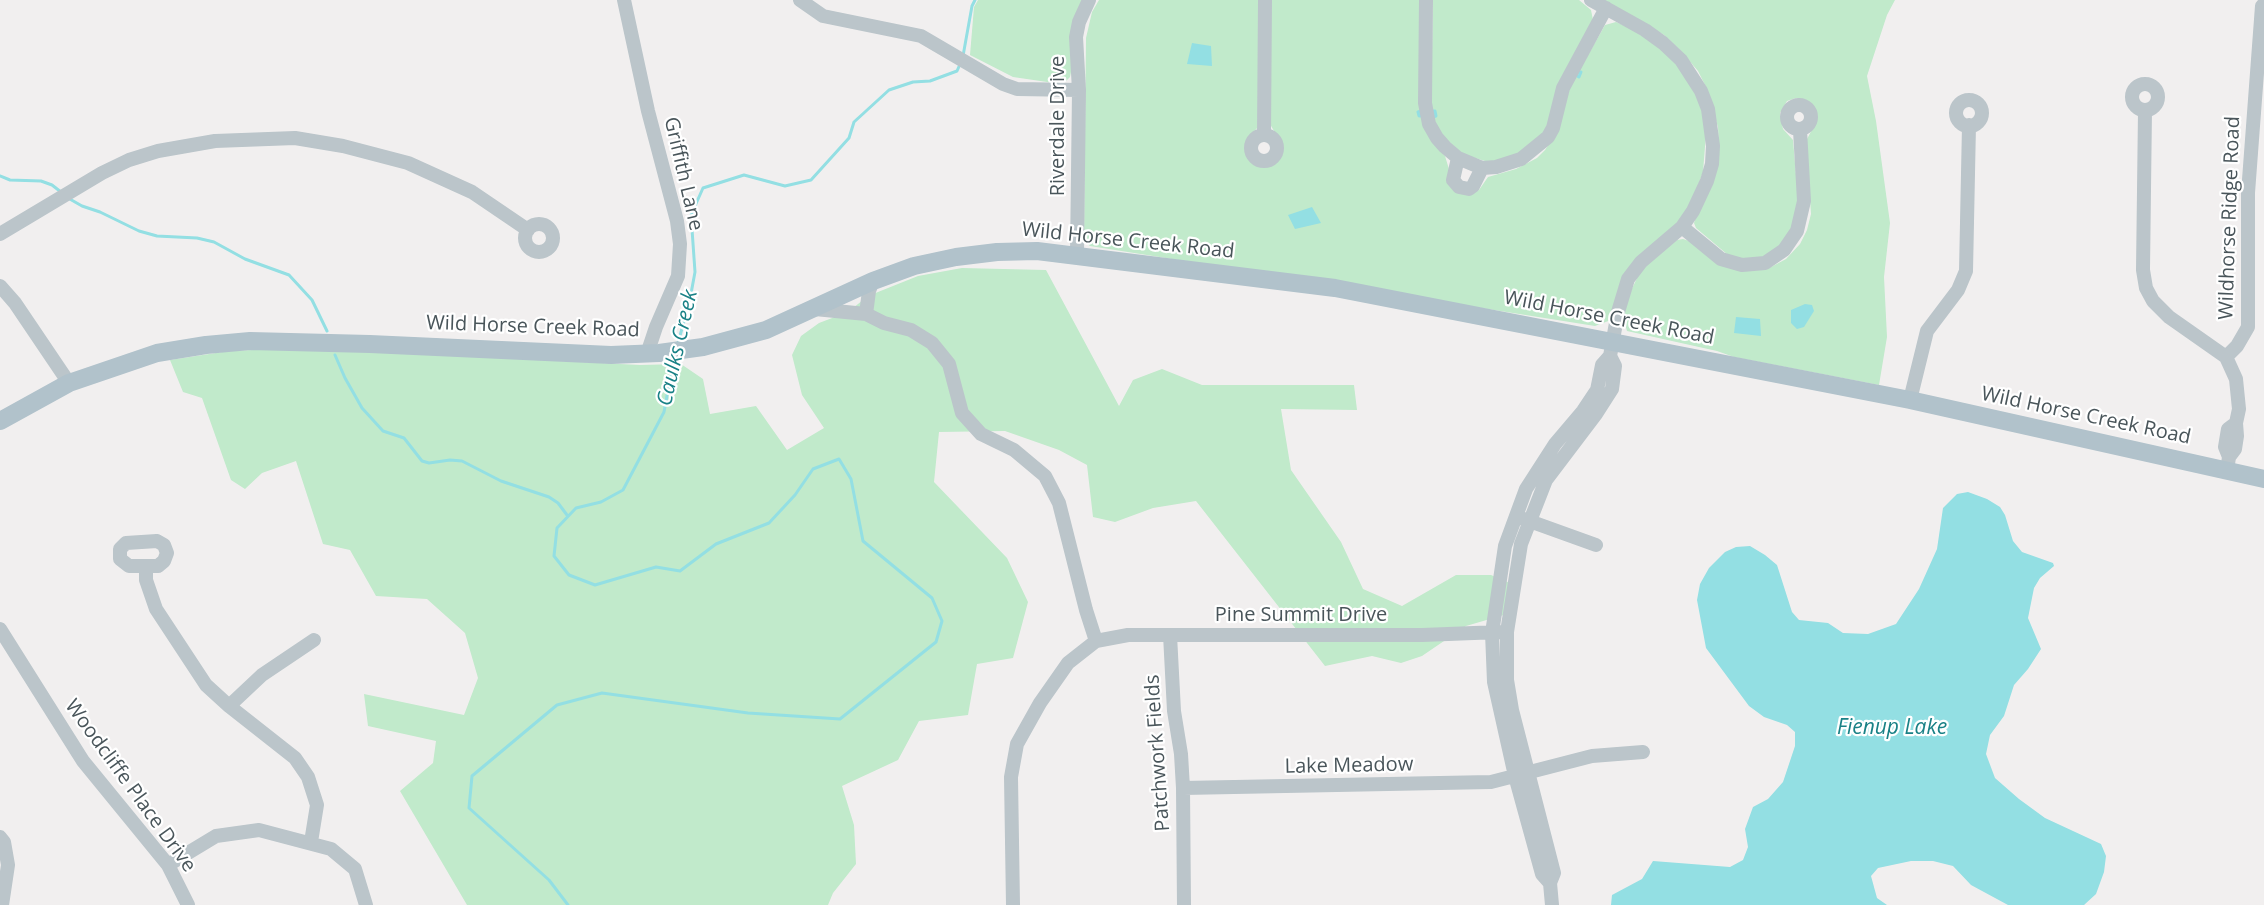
<!DOCTYPE html>
<style>
body{margin:0}
canvas{display:block;background:#f1efef}
</style>
<canvas width="2264" height="905"></canvas>
<script>
const context = document.querySelector('canvas').getContext('2d');
context.lineJoin = 'round';
function paint(path, color) { context.fillStyle = color; context.fill(path, 'evenodd'); }
const toPath = rows => new Path2D(rows.map(r => 'M' + r).join(''));
function stroke(path, color, width, dash) { context.strokeStyle = color; context.lineWidth = width; context.lineCap = dash ? 'butt' : 'round'; context.setLineDash(dash || []); context.stroke(path); }
function label(font, color, halo, rows, align = 'center') {
  context.font = font + ' "Open Sans",sans-serif'; context.lineWidth = 4.5; context.setLineDash([]); context.textBaseline = 'middle'; context.strokeStyle = halo; context.fillStyle = color; for (const [text, x, y, turn = 0] of rows) {
    context.save(); context.translate(x, y); context.rotate((+turn || 0) * Math.PI / 180); context.textAlign = isNaN(turn) ? turn : align; if (halo) context.strokeText(text, 0, 0); context.fillText(text, 0, 0); context.restore();
  }
}
const green = toPath([
 [978,0,1085,0,1070,77,1066,81,1054,83,1013,77,970,55,974,7],
 [1099,0,1259,0,1259,126,1248,138,1245,145,1248,157,1254,163,1263,166,1275,162,1281,155,1282,145,1270,124,1271,0,1420,0,1435,145,1445,156,1456,192,1467,195,1479,190,1488,177,1516,169,1537,158,1545,150,1559,129,1570,87,1605,25,1616,22,1632,29,1666,52,1690,79,1703,111,1706,134,1703,172,1692,202,1674,227,1643,253,1611,320,1595,326,1090,246,1085,242,1084,236,1086,38,1092,12],
 [1433,0,1579,0,1591,10,1593,20,1548,127,1526,152,1494,161,1485,161,1462,154,1441,134,1434,119,1431,105],
 [1604,0,1895,0,1887,15,1867,76,1876,121,1890,223,1884,277,1887,337,1879,385,1734,357,1717,351,1627,331,1623,317,1628,297,1638,276,1649,262,1677,240,1683,239,1692,242,1719,263,1732,269,1760,270,1771,267,1786,259,1800,244,1807,230,1811,214,1806,141,1816,122,1816,112,1806,100,1796,98,1787,101,1780,113,1783,129,1793,140,1798,198,1790,239,1766,257,1743,259,1728,255,1696,228,1694,223,1719,148,1718,127,1706,87,1698,71,1681,51,1664,35],
 [962,268,1046,270,1119,406,1133,380,1162,369,1202,385,1354,385,1357,410,1281,409,1291,470,1341,542,1363,589,1402,606,1456,575,1491,575,1510,583,1514,612,1466,626,1422,656,1401,663,1372,656,1325,666,1196,501,1153,508,1115,522,1093,517,1087,465,1059,450,1005,431,939,432,934,482,1007,558,1028,602,1013,658,977,664,968,715,919,721,898,760,842,786,854,825,856,864,833,893,828,905,467,905,400,791,433,763,436,741,368,726,364,694,464,715,478,678,465,633,427,599,376,596,350,550,323,544,296,461,262,473,245,489,231,480,202,398,183,392,170,360,229,351,301,348,640,365,681,364,703,379,710,414,756,406,787,450,824,428,802,395,792,355,801,336,819,323,848,312,868,296,918,276]
]);
const water = toPath([
 [1192,43,1211,46,1212,66,1187,64],
 [1312,207,1321,223,1295,229,1288,215],
 [1805,304,1812,305,1814,311,1804,327,1797,329,1791,323,1791,310],
 [1736,317,1760,319,1761,336,1734,333],
 [1968,492,1987,499,2000,507,2005,515,2013,541,2022,552,2053,563,2054,566,2040,578,2034,588,2028,618,2041,649,2028,669,2014,685,2004,716,1990,735,1986,754,1995,778,2019,799,2045,818,2101,844,2106,856,2104,872,2096,894,2084,905,2008,905,1971,885,1953,866,1933,861,1911,861,1878,868,1871,876,1877,898,1887,905,1611,905,1612,895,1642,879,1653,861,1730,867,1743,860,1748,847,1745,829,1753,807,1768,799,1783,782,1795,746,1795,732,1787,725,1764,717,1749,706,1706,648,1697,600,1700,584,1709,568,1725,552,1736,547,1750,546,1765,555,1777,565,1792,612,1799,620,1828,623,1843,633,1868,634,1896,624,1919,589,1937,549,1943,508,1957,494]
]);
const stream = toPath([
 [963,56,972,6,975,0],
 [1578,72,1581,72,1579,77,1576,75,1578,72],
 [1421,111,1422,116,1419,116,1418,112,1421,111],
 [1432,111,1435,111,1436,116,1433,117,1432,111],
 [0,176,10,180,41,181,52,185,61,192],
 [68,198,82,206,100,212,139,231,157,236,197,238,214,242,245,259,289,275,312,300,327,331],
 [678,343,690,299,695,272,691,215,703,188,744,175,785,186,811,180,849,138,854,122,889,90,913,82,930,81,957,71,961,62],
 [335,355,345,378,362,408,383,431,404,438,422,461,429,463,450,460,462,461,501,481,549,497,558,503,567,515],
 [568,905,549,880,469,808,472,776,557,705,602,693,748,713,840,719,936,642,942,621,932,598,863,541,851,479,839,459,813,469,795,495,769,523,716,544,680,571,656,567,595,585,569,575,554,556,557,528,576,508,601,502,623,490,664,412,674,358]
]);
const minor = toPath([
 [624,0,648,111,677,221,680,244,678,276,656,327,647,354],
 [800,0,823,16,921,36,1003,84,1017,89,1079,90],
 [1426,0,1425,103,1429,124,1437,138,1445,147,1458,158,1482,168,1496,167,1521,159,1548,137,1553,128,1563,88,1606,8],
 [1591,0,1645,30,1663,43,1681,60,1701,91,1708,109,1713,146,1712,164,1707,181,1693,211,1682,227,1641,262,1628,279,1618,312,1610,356,1602,365,1597,390,1583,411,1555,444,1526,489,1505,546,1492,633,1494,682,1515,776,1542,874,1550,883,1554,873,1512,710,1507,680,1507,632,1521,544,1546,480,1596,414,1612,389,1615,366,1610,356],
 '2132 97a13 13 0 1 1 26 0a13 13 0 1 1-26 0Z',
 '1956 113a13 13 0 1 1 26 0a13 13 0 1 1-26 0Z',
 '1787 117a12 12 0 1 1 24 0a12 12 0 1 1-24 0Z',
 [2145,110,2143,270,2146,288,2153,301,2169,317,2226,357],
 [1264,135,1265,0],
 '1251 148a13 13 0 1 1 26 0a13 13 0 1 1-26 0Z',
 [1458,158,1453,180,1459,187,1469,189,1473,186,1482,168],
 '525 238a14 14 0 1 1 28 0a14 14 0 1 1-28 0Z',
 [1682,227,1721,259,1742,265,1765,263,1784,250,1797,231,1804,201,1800,130],
 [0,234,102,173,129,160,158,151,215,141,295,138,343,146,408,163,472,192,528,230],
 [1077,254,1079,90,1076,37,1079,22,1089,0],
 [0,286,15,303,69,383],
 [815,309,866,314,884,323,911,330,932,343,949,364,962,413,981,434,1014,450,1045,476,1059,503,1086,610,1096,641],
 [866,314,869,291,873,281],
 [1910,400,1927,331,1958,290,1966,271,1969,125],
 [2229,457,2225,447,2228,429,2236,423],
 [2227,471,2229,457,2235,449,2237,436,2236,423,2239,409,2236,379,2226,357,2237,346,2248,327,2248,193,2262,6],
 [1521,518,1596,545],
 [157,541,164,545,167,553,164,561,158,566,129,566,120,559,120,549,126,543,157,541],
 [146,566,146,580,156,609,206,685,229,706,295,758,308,777,317,805,311,842],
 [0,629,83,761,168,865,188,905],
 [1170,635,1174,711,1181,754,1183,788,1184,905],
 [229,706,262,675,314,640],
 [1183,788,1491,782,1592,756,1643,752],
 [0,837,4,842,8,865,2,905],
 [168,865,216,836,259,830,331,849,355,869,366,905],
 [1550,883,1552,905],
 [1013,905,1011,777,1017,744,1040,703,1068,663,1096,641,1128,635,1422,635,1500,632]
]);
const major = toPath([
 [0,421,69,383,157,353,206,345,250,341,370,344,611,355,659,353,703,347,766,330,873,281,914,266,956,257,997,252,1037,251,1335,288,1910,400,2264,479]
]);
const streetNames = [
 ["Riverdale Drive",1058,126,-90],
 ["Griffith Lane",683,174,77],
 ["Wildhorse Ridge Road",2230,218,-88],
 ["Wild Horse Creek Road",1128,241,6],
 ["Wild Horse Creek Road",1609,318,11],
 ["Wild Horse Creek Road",533,327,2],
 ["Wild Horse Creek Road",2086,416,12],
 ["Pine Summit Drive",1301,615],
 ["Patchwork Fields",1158,753,-94],
 ["Lake Meadow",1349,766,-1],
 ["Woodcliffe Place Drive",130,786,54]
];
const waterNames = [
 ["Caulks Creek",678,348,-77],
 ["Fienup Lake",1892,728]
];
paint(green, '#c1eacb');
paint(water, '#93dfe3');
stroke(stream, '#93dfe3', 3);
stroke(minor, '#bbc5ca', 14);
stroke(major, '#b1c2cb', 18);
label('20px', '#49555a', '#fff', streetNames);
label('italic 21px', '#198186', '#fff', waterNames);
</script>
